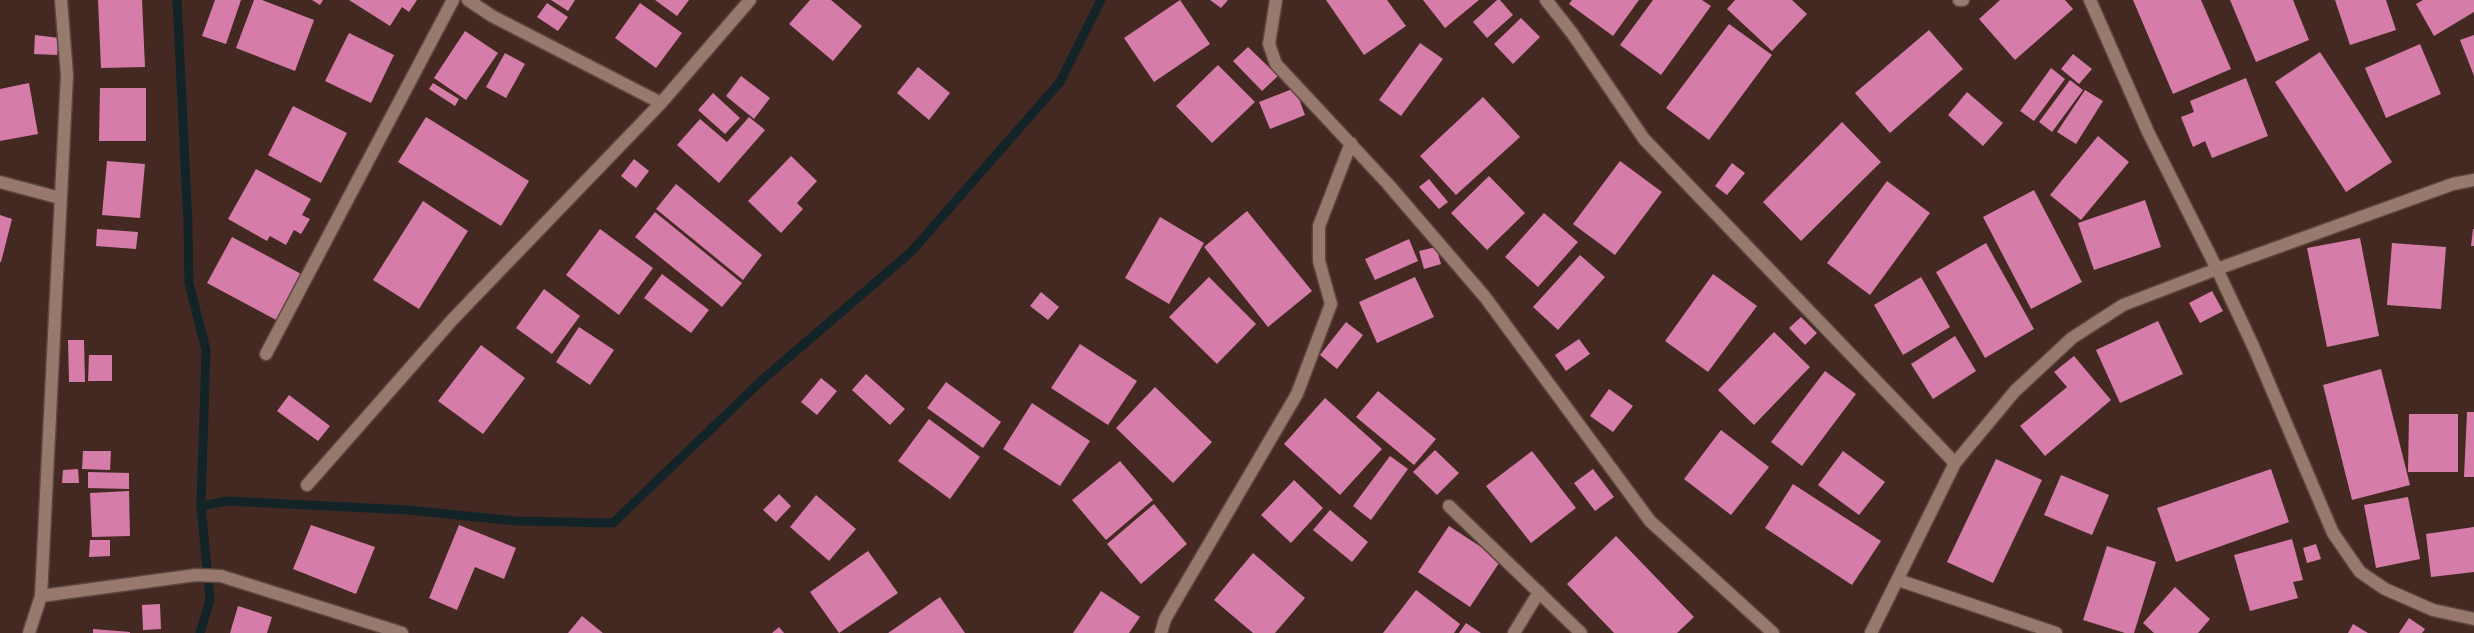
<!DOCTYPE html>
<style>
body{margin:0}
canvas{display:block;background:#432921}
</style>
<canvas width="2474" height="633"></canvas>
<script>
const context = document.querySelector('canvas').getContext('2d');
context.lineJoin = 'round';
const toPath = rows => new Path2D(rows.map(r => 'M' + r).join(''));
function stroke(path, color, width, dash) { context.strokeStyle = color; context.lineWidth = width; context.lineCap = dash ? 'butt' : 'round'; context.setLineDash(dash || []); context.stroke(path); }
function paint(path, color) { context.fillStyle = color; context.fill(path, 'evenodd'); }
const stream = toPath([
 [177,0,188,224,189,283,206,350,201,506,210,600,200,633],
 [201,506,227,501,408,510,516,521,613,523,761,381,911,252,1060,82,1101,0]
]);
const building = toPath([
 [98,0,142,0,145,67,101,68],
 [215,0,241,0,226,44,202,36],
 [254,0,262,0,314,20,295,71,236,48],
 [312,0,323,0,320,5],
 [349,0,417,0,409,12,402,7,390,26],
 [551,0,575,0,568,11],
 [655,0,689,0,677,16],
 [810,0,831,0,862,26,833,61,789,24],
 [1180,0,1210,44,1154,82,1124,38],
 [1210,0,1228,0,1221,8],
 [1326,0,1387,0,1406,26,1364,55],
 [1423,0,1479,0,1445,28],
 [1497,0,1500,0,1513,15,1487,38,1473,22],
 [1572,0,1639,0,1613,36,1569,4],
 [1653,0,1702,0,1711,6,1661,75,1620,45],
 [1735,0,1792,0,1807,14,1772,51,1727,9],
 [2000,0,2065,0,2073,9,2015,60,1979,19],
 [2133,0,2201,0,2231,69,2173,94],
 [2230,0,2293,0,2309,40,2256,62],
 [2335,0,2386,0,2396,30,2350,45],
 [2423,0,2474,0,2474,12,2434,36,2416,4],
 [547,3,568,17,558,31,537,17],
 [640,3,682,33,656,68,615,38],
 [1521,18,1540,37,1513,64,1494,44],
 [1729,24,1772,55,1709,140,1666,108],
 [1929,30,1963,69,1890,133,1855,93],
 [465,31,498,53,466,100,434,78],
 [349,33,394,55,371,103,325,81],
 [35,35,59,38,57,55,34,54],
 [2474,35,2474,76,2460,40],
 [1420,43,1443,59,1401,116,1379,100],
 [2420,44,2441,94,2386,118,2365,68],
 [1248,47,1278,76,1262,91,1233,61],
 [2320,52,2392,162,2346,192,2275,82],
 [505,53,525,64,506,98,486,87],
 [2073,54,2092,69,2079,84,2061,69],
 [1218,65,1255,102,1212,143,1176,106],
 [918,67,950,93,929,120,897,93],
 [2051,68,2065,79,2034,121,2020,111],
 [741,76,770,98,754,119,726,96],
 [2246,78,2268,136,2212,158,2205,141,2193,147,2181,117,2194,112,2190,101],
 [2070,80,2083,90,2052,132,2039,122],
 [29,83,38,134,0,141,0,89],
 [433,83,459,99,455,106,429,89],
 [100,88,146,88,146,141,99,141],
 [1295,88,1305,115,1270,129,1259,102],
 [2085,90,2103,101,2076,144,2057,132],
 [1967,92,2003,123,1983,146,1948,115],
 [713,93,740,118,725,134,698,110],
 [1483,97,1520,137,1456,195,1420,156],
 [293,106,347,133,321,183,268,155],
 [426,117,529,181,501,226,398,162],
 [749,117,765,130,719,183,677,145,700,119,727,142],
 [1842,122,1881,162,1801,241,1763,202],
 [2098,136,2129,162,2081,220,2050,195],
 [791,156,817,181,797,203,803,209,781,233,748,201],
 [634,159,649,171,636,188,621,176],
 [107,161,145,164,140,218,102,215],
 [1620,161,1662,192,1615,255,1573,224],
 [1732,163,1745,173,1727,195,1715,186],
 [256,169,311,199,302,215,310,219,301,234,294,230,286,245,270,236,267,241,228,219],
 [1489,176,1525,213,1487,250,1451,213],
 [1429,179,1448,202,1439,209,1419,187],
 [1887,181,1930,213,1870,295,1827,263],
 [676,184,762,255,743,280,656,209],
 [2034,190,2082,282,2031,309,1983,217],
 [2145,200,2161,247,2094,270,2078,223],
 [423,201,468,231,419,309,373,280],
 [1247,211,1312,291,1268,327,1204,247],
 [655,212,742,283,722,307,635,237],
 [1544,213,1578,242,1538,287,1505,257],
 [0,215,12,219,1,262,0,262],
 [1160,217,1204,243,1169,304,1125,278],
 [97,229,138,232,136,249,96,246],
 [600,229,653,268,619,315,566,275],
 [2473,229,2474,229,2474,246,2471,246],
 [232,237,303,275,278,321,207,283],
 [2360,238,2379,336,2327,347,2307,248],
 [1409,239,1418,261,1375,280,1365,259],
 [1986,243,2034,329,1985,358,1936,272],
 [2392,243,2446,247,2441,309,2387,305],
 [1436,247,1441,264,1424,269,1419,251],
 [1580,255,1605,277,1558,330,1533,307],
 [662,274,709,310,691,333,644,298],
 [1713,274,1757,306,1708,372,1665,341],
 [1209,277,1256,324,1217,364,1169,317],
 [1415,277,1434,317,1377,343,1359,302],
 [1921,277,1950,327,1903,355,1874,305],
 [544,289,580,316,552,354,516,328],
 [2212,291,2223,311,2200,323,2189,303],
 [1041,292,1059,307,1048,320,1030,306],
 [1801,317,1817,333,1805,345,1789,328],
 [2158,321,2183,374,2120,403,2096,350],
 [1346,322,1363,335,1337,369,1320,355],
 [579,327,614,350,590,385,556,362],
 [1774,332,1810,367,1754,425,1718,390],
 [1955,336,1976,371,1933,399,1911,364],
 [1579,339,1590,354,1566,371,1555,355],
 [68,340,84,340,85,382,69,382],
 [1080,344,1137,381,1108,425,1051,388],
 [481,345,525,378,483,434,438,401],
 [89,355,112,355,112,381,88,381],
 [2074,356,2111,400,2045,456,2020,426,2067,387,2054,372],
 [2381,369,2410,485,2352,500,2323,385],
 [1825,371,1856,394,1802,466,1771,442],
 [866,374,905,409,890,425,852,390],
 [821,378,837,391,817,415,801,402],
 [946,382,1001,422,983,448,927,408],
 [1155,387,1212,442,1173,483,1116,428],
 [1609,389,1633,406,1613,432,1590,416],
 [1378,391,1436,439,1414,465,1356,417],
 [289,395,330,426,318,441,277,411],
 [1325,398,1382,449,1340,495,1284,444],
 [1032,403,1090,441,1060,486,1003,449],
 [2467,412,2474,412,2474,477,2464,477],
 [2409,414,2458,414,2458,472,2408,472],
 [929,419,980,457,950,499,898,461],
 [1721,430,1769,467,1731,515,1684,479],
 [1435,450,1459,473,1437,495,1413,472],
 [83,451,111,451,110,470,82,469],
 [1532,451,1576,508,1531,543,1486,486],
 [1843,451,1885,482,1859,515,1818,485],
 [1390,456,1408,469,1371,520,1353,506],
 [1996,459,2042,480,1993,583,1947,562],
 [1120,461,1153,500,1106,540,1072,500],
 [78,469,79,483,62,483,63,470],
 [1593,469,1614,497,1595,511,1574,483],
 [2271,469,2289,522,2176,562,2157,508],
 [88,472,129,473,129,489,88,488],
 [2061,475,2109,495,2092,535,2044,515],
 [1294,480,1323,508,1291,543,1261,515],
 [1793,484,1881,541,1852,585,1765,528],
 [129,491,130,536,92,537,90,493],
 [779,494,791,506,776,522,763,510],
 [816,495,856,529,829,561,790,527],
 [2408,497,2420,559,2376,568,2364,505],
 [1154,504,1187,544,1141,584,1107,544],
 [1330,510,1368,542,1352,562,1313,530],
 [311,525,375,547,356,594,293,569],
 [459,525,516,548,504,579,475,567,457,610,429,598],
 [1449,526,1501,560,1470,607,1418,572],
 [2474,527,2474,572,2431,577,2426,534],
 [1616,536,1694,617,1677,633,1614,633,1567,584],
 [2292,539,2303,580,2293,582,2298,598,2250,611,2234,555],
 [90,540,110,540,110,556,89,557],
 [2316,544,2321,559,2307,563,2303,548],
 [2107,546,2156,562,2134,633,2125,633,2083,620],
 [868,551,898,593,839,633,810,592],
 [1253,553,1305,598,1275,633,1253,633,1214,600],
 [2175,587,2210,619,2198,633,2154,633,2143,623],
 [1416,590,1460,624,1454,633,1383,633],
 [1101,591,1140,617,1129,633,1073,633],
 [940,597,965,633,888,633],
 [160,604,161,629,143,630,142,605],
 [238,606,272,617,267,633,230,633],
 [582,616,603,633,568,633],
 [2409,618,2425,629,2422,633,2399,633],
 [1466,623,1481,633,1459,633],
 [2353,624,2368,633,2348,633],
 [779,627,784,633,772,633],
 [93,629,130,632,130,633,93,633]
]);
const minor = toPath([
 [468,0,492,16,661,103],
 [1276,0,1269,44,1276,64,1387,183,1485,297,1650,521,1773,633],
 [1546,0,1572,33,1644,139,1955,463],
 [1959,0,1963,0],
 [2090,0,2148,132,2217,269,2254,348,2333,533,2360,572,2385,589,2433,610,2474,619],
 [0,182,60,198],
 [266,354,453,0],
 [307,485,453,319,661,103,750,0],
 [1449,506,1581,633],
 [1898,580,2056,633],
 [41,596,196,575,221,576,402,633],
 [29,633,41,596,67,75,61,0],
 [1161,633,1165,619,1297,394,1331,304,1319,261,1319,226,1351,143],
 [1514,633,1539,592],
 [1871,633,1955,463,2015,391,2072,338,2123,305,2217,269,2453,184,2474,180]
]);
stroke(stream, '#132429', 9);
paint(building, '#d57ca8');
stroke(minor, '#5b463e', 15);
stroke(minor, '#97796e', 12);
</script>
